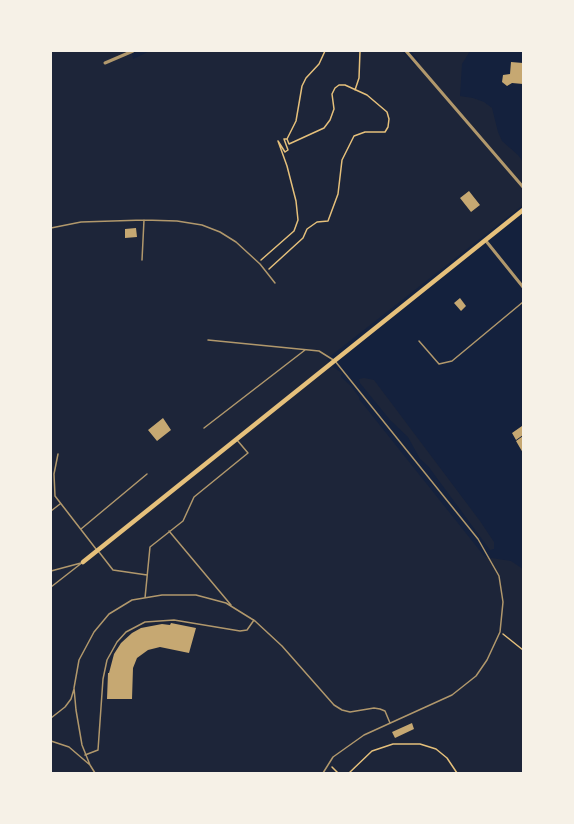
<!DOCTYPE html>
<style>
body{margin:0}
#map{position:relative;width:574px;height:824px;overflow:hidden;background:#14213d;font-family:"Asap Condensed",sans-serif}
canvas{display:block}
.frame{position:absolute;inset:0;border:52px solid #f6f1e7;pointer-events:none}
</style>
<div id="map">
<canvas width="574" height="824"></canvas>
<div class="frame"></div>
</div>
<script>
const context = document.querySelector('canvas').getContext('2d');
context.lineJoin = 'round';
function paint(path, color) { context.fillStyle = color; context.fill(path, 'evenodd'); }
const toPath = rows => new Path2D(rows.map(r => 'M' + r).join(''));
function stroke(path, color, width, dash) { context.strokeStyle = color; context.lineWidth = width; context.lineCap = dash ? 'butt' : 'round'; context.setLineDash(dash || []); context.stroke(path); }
const green = toPath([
 [51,51,132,51,133,59,150,51,402,51,415,66,419,61,411,51,470,51,462,64,460,96,473,98,484,102,492,108,498,132,502,141,518,155,523,162,523,205,327,359,333,367,342,373,341,377,351,386,359,397,359,399,485,557,511,561,523,569,523,773,51,773],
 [364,378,374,380,480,521,494,542,494,549,490,550,428,466,420,459,408,437,390,420,360,383,359,379]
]);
const building = toPath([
 [511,62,523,63,523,84,512,83,507,86,502,82,503,75,510,74],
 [469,191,480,205,471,212,460,198],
 [136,228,137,237,125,238,125,229],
 [460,298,466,306,461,311,454,303],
 [163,418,171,430,157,441,148,430],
 [522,426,523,435,516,440,512,433],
 [523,436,523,453,516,441],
 [171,623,196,628,189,653,160,647,148,650,137,658,133,668,132,699,107,699,108,673,109,673,114,654,121,643,132,633,141,628,162,624,170,625],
 [412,723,414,729,395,738,392,732]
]);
const path = toPath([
 [355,90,359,78,360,51],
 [287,139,296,121,302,86,306,78,319,64,325,51],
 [261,260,294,231,298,220,296,201,287,166,278,141,285,152,288,150,284,139,287,139,289,144,324,128,330,120,334,109,332,94,335,88,339,85,345,85,367,95,387,112,389,119,388,127,385,132,365,132,354,136,342,160,338,194,328,221,317,222,307,229,303,238,269,269],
 [503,634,523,650],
 [332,767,338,773],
 [349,773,372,751,393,744,420,744,436,749,447,758,457,773]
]);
const service = toPath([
 [51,228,81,222,144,220,177,221,202,225,220,232,236,242,260,264,275,283],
 [142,260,144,220],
 [208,340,319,351,335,361,478,539,499,576,503,602,500,632,487,660,476,676,452,695,364,735,333,757,323,773],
 [419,341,439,364,452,361,523,302],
 [204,428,305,350],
 [58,454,54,474,55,496,96,549],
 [51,511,60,504],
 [81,529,147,474],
 [169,531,231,605],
 [99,552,113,570,147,575],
 [51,571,81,563],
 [51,587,83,562],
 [145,598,150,547,183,521,194,497,248,453,237,440],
 [51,718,65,707,71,699,74,689],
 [51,741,69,747,90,765,95,773],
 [85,755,98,750,103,679,107,660,117,642,126,632,145,622,174,620,240,631,247,630,254,620],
 [90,765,82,745,76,710,74,688,79,660,94,632,109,614,132,600,162,595,196,595,226,603,255,621,282,646,334,705,342,710,350,712,374,708,380,709,385,711,390,723]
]);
const minor = toPath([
 [406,51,523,187],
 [105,63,133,51],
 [486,241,523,287]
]);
const secondary = toPath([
 [83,562,523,210]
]);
paint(green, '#1d2539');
paint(building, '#c6a872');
stroke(path, '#e5c07b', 1.5);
stroke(service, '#b1986c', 1.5);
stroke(minor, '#b1986c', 3);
stroke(secondary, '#e5c07b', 4.5);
</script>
